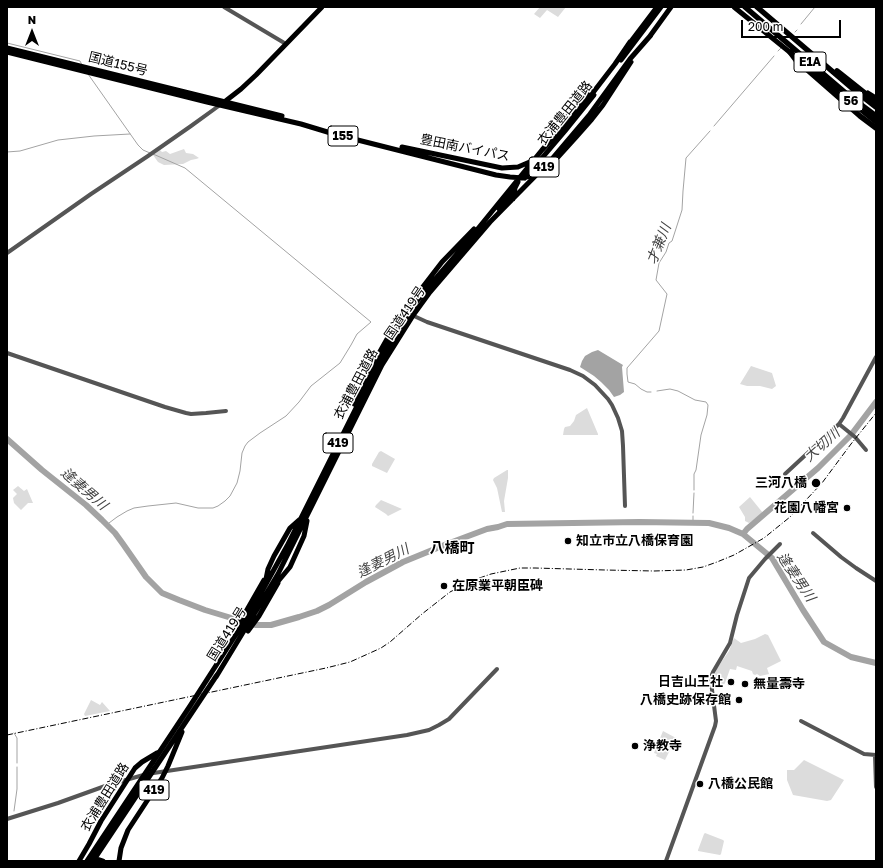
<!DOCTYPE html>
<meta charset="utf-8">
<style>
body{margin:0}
#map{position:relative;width:883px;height:868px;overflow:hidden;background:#fff;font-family:"Golos Text",sans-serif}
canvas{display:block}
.frame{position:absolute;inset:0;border:8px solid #000;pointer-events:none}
.north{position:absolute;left:12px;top:12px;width:40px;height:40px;-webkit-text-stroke:3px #fff;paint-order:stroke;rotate:0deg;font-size:11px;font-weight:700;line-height:16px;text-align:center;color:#000}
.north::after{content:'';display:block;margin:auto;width:14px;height:18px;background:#000;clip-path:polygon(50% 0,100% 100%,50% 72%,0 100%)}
.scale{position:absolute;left:741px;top:20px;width:100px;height:18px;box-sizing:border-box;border:2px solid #000;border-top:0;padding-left:5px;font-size:12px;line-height:14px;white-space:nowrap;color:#000;-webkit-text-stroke:3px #fff;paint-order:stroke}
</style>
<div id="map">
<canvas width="883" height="868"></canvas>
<div class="frame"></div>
<div class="north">N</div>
<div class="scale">200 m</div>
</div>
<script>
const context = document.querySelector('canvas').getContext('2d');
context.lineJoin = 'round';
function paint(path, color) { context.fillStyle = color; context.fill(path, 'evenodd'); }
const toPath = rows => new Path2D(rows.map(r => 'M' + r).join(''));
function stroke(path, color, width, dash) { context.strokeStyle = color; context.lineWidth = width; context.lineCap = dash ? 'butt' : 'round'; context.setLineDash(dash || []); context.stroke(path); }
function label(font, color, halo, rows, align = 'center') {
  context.font = font + ' "Golos Text","Noto Sans JP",sans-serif'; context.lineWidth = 3; context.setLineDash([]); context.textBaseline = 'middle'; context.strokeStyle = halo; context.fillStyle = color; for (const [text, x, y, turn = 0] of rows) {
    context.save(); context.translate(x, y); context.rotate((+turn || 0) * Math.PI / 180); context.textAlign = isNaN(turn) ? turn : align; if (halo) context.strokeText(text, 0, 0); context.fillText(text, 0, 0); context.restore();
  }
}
const green = toPath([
 [540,7,566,7,558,17,547,10,540,18,534,14],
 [184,149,186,153,193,154,199,158,196,159,191,160,183,164,164,165,158,162,153,155,160,150,162,152,166,151,170,154],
 [751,366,772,373,776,386,772,389,760,386,747,386,740,384],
 [587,408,598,434,598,435,563,435,564,429,565,427,570,426,574,421,576,415],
 [381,451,395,459,387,473,372,466,372,464,379,452],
 [507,470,508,470,508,478,504,501,505,512,502,512,497,488,493,480,494,478],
 [18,486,24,491,27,489,33,503,28,503,21,510,14,503,13,498,17,494,13,490],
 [750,497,763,513,749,523,745,521,745,517,739,507],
 [381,500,402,509,388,516,386,514,375,507,376,505],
 [765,634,768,635,781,661,767,668,769,674,760,676,757,674,755,675,753,674,752,671,737,666,736,670,730,669,725,683,722,687,713,686,712,681,717,668,729,651,734,638,741,643,755,639],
 [91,700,100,705,102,702,110,711,85,716,84,714],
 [663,731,676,738,665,760,656,756,657,754,654,753],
 [804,760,844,780,831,800,827,801,793,795,787,780,787,770,794,770],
 [705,833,723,840,724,841,721,854,720,855,698,851,698,850,704,834]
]);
const water = toPath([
 [598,350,623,365,622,367,624,392,620,395,614,397,609,390,601,382,594,376,580,367,582,361,585,356,592,352]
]);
const stream = toPath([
 [801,24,815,7],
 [795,32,797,30],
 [7,43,80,61,82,65],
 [778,51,781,48],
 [88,74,138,145,143,150,150,153],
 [714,126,774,56],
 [7,152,20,151,58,140,94,136,130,134],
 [657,391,670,389,678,391,695,400,706,402,708,405,707,415,701,435,696,470,694,474,694,490],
 [651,392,647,392,641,389,635,384,628,382,627,374,627,368,659,331,667,294,656,280,659,263,666,252,669,243,672,241,682,210,683,191,686,158,710,131],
 [693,513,694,493],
 [692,522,693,520,693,516],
 [106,525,109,523,117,517,127,511,134,508,148,506,176,503,198,508,213,508,218,506,225,501,230,496,237,483,240,471,242,453,245,446,248,442,260,433,286,416,299,402,311,386,340,363,351,345,357,334,371,322,185,168,153,154],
 [14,733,17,738,17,763],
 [14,811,17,789,17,767]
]);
const river = toPath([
 [7,439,42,470,86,505,102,520,115,533,123,544,146,577,162,593,179,600,205,610,248,623,256,625,271,625,299,617,317,611,329,605,366,582,403,562,447,544,487,529,498,527,507,524,639,522,709,523,729,528,743,534,772,558,803,610,824,642,851,657,876,663],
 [743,534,747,529,818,468,851,435,876,402]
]);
const trunkTunnel = toPath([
 [195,703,214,674]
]);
const tertiary = toPath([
 [224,7,286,44],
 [7,253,91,194,148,156,191,126,220,105],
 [411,314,414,316,427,322,570,370,583,376,595,385,608,399,612,405,618,418,622,431,623,446,625,506],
 [7,353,165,407,186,413,191,414,206,413,226,411],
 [839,424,855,437,866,450],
 [785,474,839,424,843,418,876,357],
 [813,533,841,557,856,568,876,581],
 [801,721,864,754,876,755],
 [875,755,876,787],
 [7,819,58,803,108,785,147,774,407,735,429,730,439,725,449,719,497,669],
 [666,861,715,726,716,721,711,682,711,677,713,672,730,643,737,615,749,578,765,559,780,544]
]);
const primary = toPath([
 [734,7,876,122],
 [868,93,876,98]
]);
const trunk = toPath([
 [650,36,671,7],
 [629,44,657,7],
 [7,48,282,116],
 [7,52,207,102,301,124,334,134,496,175,510,177,523,178,536,174],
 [621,60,661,7],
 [223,103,241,89,256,75,322,7],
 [567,117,590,90],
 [402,147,502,168,518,167,532,161],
 [558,157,577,136,592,119,603,105,631,62],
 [525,178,565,131,594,95],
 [513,199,515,188,518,182],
 [499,209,514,190],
 [354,404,378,355,391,332,412,301,442,262,474,229],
 [265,584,268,569,274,556,290,528,299,520],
 [275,585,290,567,304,536,307,521],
 [240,622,264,580],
 [248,631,259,616,278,583],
 [216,677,259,606,278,574,382,365,414,314,430,292,490,222,551,160,590,114,630,59,651,35],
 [92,859,97,859,103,861],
 [79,861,89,844,101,821,135,768,142,762,157,753],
 [87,861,190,706,251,611,287,546,381,358,404,321,417,301,431,284,463,247,542,150,595,90,615,64,630,42],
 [93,861,217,675],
 [119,861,121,848,128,830,162,778,168,766,182,732]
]);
const motorway = toPath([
 [745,7,848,95,876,116],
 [757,7,853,89,876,107],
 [790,52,796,60,860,116,876,128],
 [837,71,876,102]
]);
const rail = toPath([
 [7,735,326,668,350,662,370,653,381,648,390,642,422,614,450,592,471,581,491,574,520,568,535,568,605,570,654,571,686,570,703,567,717,562,734,555,764,538,790,517,822,483,851,444,876,413]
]);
const markers = [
 [816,483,5,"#000"],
 [847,508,4,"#000"],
 [568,541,4,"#000"],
 [444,586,4,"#000"],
 [731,682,4,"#000"],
 [745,684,4,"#000"],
 [739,700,4,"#000"],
 [635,746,4,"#000"],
 [700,784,4,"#000"]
];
const shields = [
 [810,62,32],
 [851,101,24],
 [343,136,30],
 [544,167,30],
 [338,443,30],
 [154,790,30]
];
const shieldNames = [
 ["E1A",810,62],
 ["56",851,101],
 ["155",343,136],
 ["419",544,167],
 ["419",338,443],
 ["419",154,790]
];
const streetNames = [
 ["国道155号",118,64,14],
 ["衣浦豊田道路",565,113,-51],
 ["豊田南バイパス",465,148,11],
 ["国道419号",405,313,-56],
 ["衣浦豊田道路",356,384,-62],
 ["国道419号",227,634,-58],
 ["衣浦豊田道路",105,797,-58]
];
const poiNames = [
 ["三河八橋",807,483,"right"],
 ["花園八幡宮",839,508,"right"],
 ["知立市立八橋保育園",576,541],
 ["在原業平朝臣碑",452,586],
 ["日吉山王社",723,682,"right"],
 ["無量壽寺",753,684],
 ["八橋史跡保存館",731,700,"right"],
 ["浄教寺",643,746],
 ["八橋公民館",708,784]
];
const waterNames = [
 ["才兼川",659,244,-68],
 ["大切川",822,445,-42],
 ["逢妻男川",84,489,41],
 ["逢妻男川",383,561,-27],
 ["逢妻男川",796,577,56]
];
const quarterNames = [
 ["八橋町",452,548]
];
paint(green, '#dcdcdc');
paint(water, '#a3a3a3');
stroke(stream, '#a3a3a3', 1);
stroke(river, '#a3a3a3', 6);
stroke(trunkTunnel, '#d9d9d9', 5, [5, 2.5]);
stroke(tertiary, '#555', 4);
stroke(primary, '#000', 5);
stroke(trunk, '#000', 5);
stroke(motorway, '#000', 5.5);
stroke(rail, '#000', 1, [6, 2, 1, 2]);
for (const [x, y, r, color] of markers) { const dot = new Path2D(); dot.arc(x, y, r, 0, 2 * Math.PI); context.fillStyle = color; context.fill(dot); stroke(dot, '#fff', 1.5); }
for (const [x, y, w] of shields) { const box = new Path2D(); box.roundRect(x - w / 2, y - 10, w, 20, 3); context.fillStyle = '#fff'; context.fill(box); stroke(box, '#000', 1); }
label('bold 12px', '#000', null, shieldNames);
label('13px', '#000', '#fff', streetNames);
label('bold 13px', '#000', '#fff', poiNames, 'left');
label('italic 14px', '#444', '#fff', waterNames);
label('bold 15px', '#000', '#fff', quarterNames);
</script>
